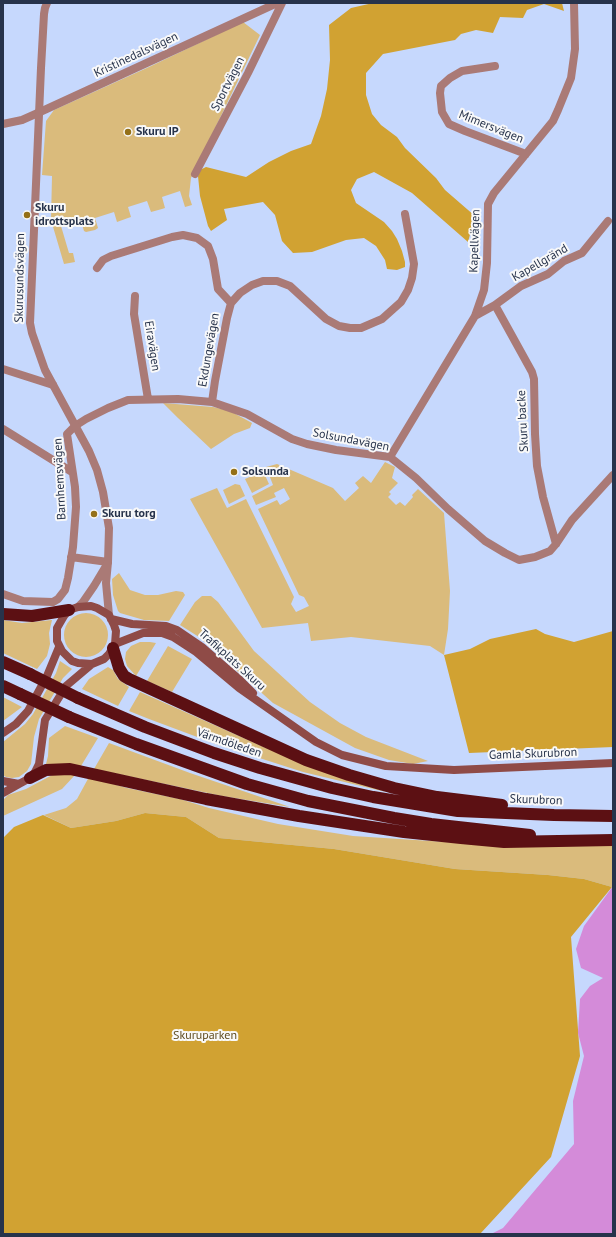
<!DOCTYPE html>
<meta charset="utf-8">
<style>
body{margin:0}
#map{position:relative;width:616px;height:1237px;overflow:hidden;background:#c6d8fd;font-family:"PT Sans",sans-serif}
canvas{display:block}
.frame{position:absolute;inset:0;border:4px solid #27334b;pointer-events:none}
</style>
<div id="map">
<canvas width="616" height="1237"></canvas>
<div class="frame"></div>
</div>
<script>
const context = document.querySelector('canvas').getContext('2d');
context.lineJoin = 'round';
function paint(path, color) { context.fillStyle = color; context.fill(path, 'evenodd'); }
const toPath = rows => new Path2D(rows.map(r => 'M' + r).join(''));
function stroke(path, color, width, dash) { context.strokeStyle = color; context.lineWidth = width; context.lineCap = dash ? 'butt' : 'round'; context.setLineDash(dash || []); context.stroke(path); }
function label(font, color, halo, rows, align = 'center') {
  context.font = font + ' "PT Sans",sans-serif'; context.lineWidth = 4; context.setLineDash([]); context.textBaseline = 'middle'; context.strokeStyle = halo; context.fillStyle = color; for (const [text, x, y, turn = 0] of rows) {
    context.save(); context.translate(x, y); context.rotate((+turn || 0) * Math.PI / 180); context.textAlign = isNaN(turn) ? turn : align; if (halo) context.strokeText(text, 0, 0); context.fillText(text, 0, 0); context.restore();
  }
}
const green = toPath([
 [243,22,260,35,191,178,189,196,192,205,185,207,180,191,162,197,165,208,162,209,151,212,147,201,128,207,131,217,128,218,117,222,114,212,95,218,98,228,95,230,86,232,84,231,81,221,61,226,69,253,73,253,75,262,64,264,51,220,52,176,42,175,46,121,54,110,149,67],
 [163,403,213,407,230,411,252,423,250,428,234,434,211,449,178,418],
 [385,462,395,467,392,478,398,483,389,492,391,494,388,497,396,505,400,502,405,506,413,497,412,495,418,489,444,513,450,591,448,629,444,655,430,646,351,637,311,641,308,623,262,628,190,499,217,488,227,508,246,499,294,597,291,604,296,612,309,606,304,597,299,595,258,509,277,500,280,505,290,499,284,488,274,493,276,497,256,505,252,496,273,485,266,467,277,464,333,488,345,501,359,488,355,483,363,476,371,483],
 [263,471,269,484,252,493,245,479],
 [235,484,240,485,245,496,229,504,223,490],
 [119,573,130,590,145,595,158,595,176,591,183,592,185,595,169,621,144,620,120,613,118,611,113,595,112,579],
 [202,596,211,596,218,602,254,651,310,702,340,723,366,737,428,761,413,764,389,760,355,748,273,703,199,637,180,625,195,602],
 '64 635a22 22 0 1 1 44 0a22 22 0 1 1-44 0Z',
 [3,620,22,623,52,620,49,633,50,644,47,656,37,669,3,653],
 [140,642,150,642,156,643,136,676,127,666,125,659,126,652,131,646],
 [168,646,192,659,172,692,147,681],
 [60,661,72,669,63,678,39,719,34,737,31,764,27,771,19,777,12,778,6,777,3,775,3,742,25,724,33,714,56,673],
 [108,667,113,670,118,679,129,687,118,706,82,689,89,679],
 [140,692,264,747,386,792,303,772,216,744,149,719,129,711],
 [3,697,22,707,3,721],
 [65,726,98,738,81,766,45,768,48,756,49,738],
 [109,743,190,773,290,807,222,796,94,769],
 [56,773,75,775,62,789,3,816,3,800,8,795,26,789],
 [89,777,127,788,180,799,209,808,278,824,353,836,462,843,613,845,613,886,612,887,584,879,548,875,455,869,334,849,219,838,186,817,145,813,116,821,71,828,44,815,66,808,77,799]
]);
const forest = toPath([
 [373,3,562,3,564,11,544,4,527,10,523,18,500,17,493,33,476,30,461,34,455,40,383,54,366,73,366,95,372,114,381,125,397,137,405,148,436,178,445,190,475,216,468,242,412,193,374,172,357,179,351,190,356,203,384,222,392,231,397,239,402,251,405,262,405,267,397,270,387,269,385,260,376,246,364,238,346,240,312,252,293,253,282,241,275,215,263,202,224,209,227,220,211,231,208,226,200,196,198,176,200,170,206,167,246,177,269,162,291,151,311,144,321,116,327,89,330,60,329,25,351,8],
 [536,629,545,634,574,642,613,631,613,747,469,753,444,655,470,649,490,639],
 [145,813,186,817,219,838,334,849,455,869,548,875,584,879,612,887,571,937,580,1056,551,1157,480,1234,3,1234,3,838,14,827,43,815,71,828,116,821]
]);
const water = toPath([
 [613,886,613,1234,491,1234,503,1228,574,1144,573,1101,584,1056,578,1033,580,999,590,986,603,978,581,968,576,949,584,926]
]);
const minor = toPath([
 [495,66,462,71,450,78,441,86,440,93,442,112,449,124,465,131,526,154],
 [3,124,22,120,40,112,277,3],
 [195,174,248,73,282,3],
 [97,268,103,260,111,256,172,237,183,235,197,238,208,246,213,259,218,289,231,303],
 [135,296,134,314,148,399],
 [495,305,532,372,534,379,535,434,537,466,543,497,556,544],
 [475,316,495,305,521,286,548,274,564,261,582,253,608,221],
 [3,369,53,385],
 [212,402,215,381,227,318,231,303,240,293,252,285,263,281,277,281,290,286,326,319,339,326,350,328,361,328,382,319,401,302,408,290,412,278,414,264,405,214],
 [3,429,72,472],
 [390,457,475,316,484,290,487,263,488,204,494,193,553,121,558,110,571,78,575,49,574,3],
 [71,557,108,562],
 [3,594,23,601,53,602,58,599,65,590,68,578,73,547,76,507,75,487,67,434,75,426,86,419,108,408,128,400,178,399,212,402,247,414,292,439,307,444,336,450,390,457,416,478,448,509,485,541,505,553,519,560,535,557,550,551,556,544,572,520,613,475]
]);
const tertiary = toPath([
 [47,3,45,8,44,14,41,68,30,323,32,333,45,370,89,451,97,470,103,492,109,528,108,562,106,583,109,615],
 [78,607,83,602,94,586,106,566]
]);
const secondary = toPath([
 [111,619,132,624,166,626,177,630,202,647,240,680,253,693],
 [115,644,143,633,162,633,173,637,196,652,239,688,316,742,342,755,386,766,454,770,613,763],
 [3,733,16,724,28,711,47,676,59,647],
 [3,781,19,784,30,778,35,772,39,764,45,720,50,712,66,686,92,664,104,659,109,654,115,644,116,631,114,625,109,615,97,608,91,606,78,607,69,610,64,616,57,628,57,641,62,651,72,661,78,663,92,664],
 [3,793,19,784]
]);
const motorway = toPath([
 [3,614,32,616,69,610],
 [113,648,119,668,124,676,129,679,306,760,349,775,394,788,437,797,502,805],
 [3,662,30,674],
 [3,686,20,694],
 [78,698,145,727,214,753,260,768,332,788,373,797,458,811,554,815,613,816],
 [69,717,136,744,247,784,308,801,394,818,431,824,530,835],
 [30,778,46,770,70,769,206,799,299,816,404,832,461,838,504,842,613,840]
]);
const motorwayBridge = toPath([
 [30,674,78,698],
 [20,694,69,717]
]);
const markers = [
 [128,132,4,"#947018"],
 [27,215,4,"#947018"],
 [234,472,4,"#947018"],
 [94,514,4,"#947018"]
];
const streetNames = [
 ["Kristinedalsvägen",136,55,-25],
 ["Sportvägen",228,84,-63],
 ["Mimersvägen",491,127,22],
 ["Kapellvägen",475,241,-88],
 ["Kapellgränd",540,263,-30],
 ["Skurusundsvägen",20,278,-89],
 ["Eiravägen",152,346,81],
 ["Ekdungevägen",209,350,-80],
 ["Skuru backe",523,421,-93],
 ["Solsundavägen",351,440,11],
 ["Barnhemsvägen",60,479,-93],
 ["Trafikplats Skuru",232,660,42],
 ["Värmdöleden",229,743,19],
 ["Gamla Skurubron",533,754,-2],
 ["Skurubron",536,800,2]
];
const poiNames = [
 ["Skuru IP",136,132],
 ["Skuru",35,208],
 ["idrottsplats",35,222],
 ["Solsunda",242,472],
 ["Skuru torg",102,514]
];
const parkNames = [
 ["Skuruparken",205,1036]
];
paint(green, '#dabb7c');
paint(forest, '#d1a232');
paint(water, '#d48bd9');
stroke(minor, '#aa7a76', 8);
stroke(tertiary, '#aa7a76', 8);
stroke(secondary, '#8f4b47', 8);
stroke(motorway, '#5c1013', 12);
stroke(motorwayBridge, '#5c1013', 12);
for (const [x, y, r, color] of markers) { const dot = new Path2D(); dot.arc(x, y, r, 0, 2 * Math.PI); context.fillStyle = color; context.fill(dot); stroke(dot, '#f9f9f9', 1.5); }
label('12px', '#27334b', '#f9f9f9', streetNames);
label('bold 12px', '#27334b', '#f9f9f9', poiNames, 'left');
label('12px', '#5f4b1f', '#f9f9f9', parkNames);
</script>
